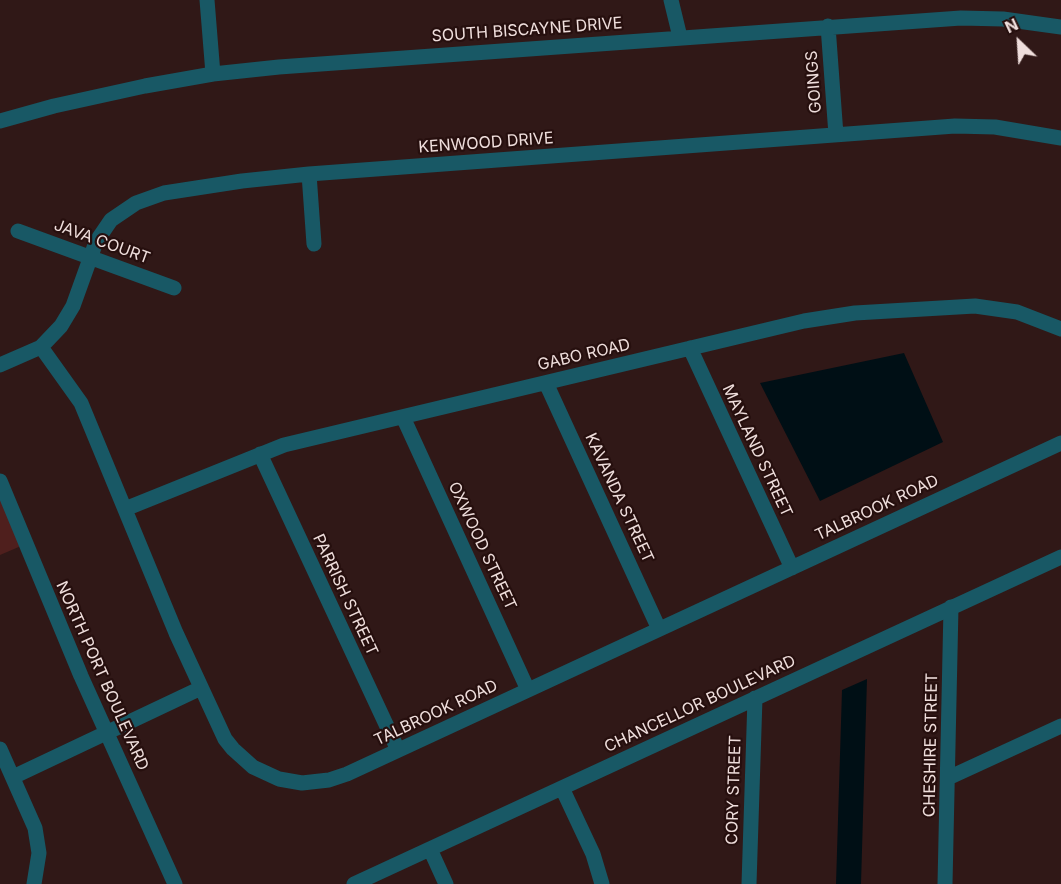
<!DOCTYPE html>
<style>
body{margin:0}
#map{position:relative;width:1061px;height:884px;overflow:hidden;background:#301817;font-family:Inter,sans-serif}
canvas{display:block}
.north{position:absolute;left:989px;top:12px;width:60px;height:60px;-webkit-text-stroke:4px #260f0e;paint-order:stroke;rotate:335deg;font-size:16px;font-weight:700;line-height:24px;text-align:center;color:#efdedc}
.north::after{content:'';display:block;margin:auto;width:21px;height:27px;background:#efdedc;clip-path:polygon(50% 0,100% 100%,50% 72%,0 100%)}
</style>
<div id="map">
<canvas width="1061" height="884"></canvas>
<div class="north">N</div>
</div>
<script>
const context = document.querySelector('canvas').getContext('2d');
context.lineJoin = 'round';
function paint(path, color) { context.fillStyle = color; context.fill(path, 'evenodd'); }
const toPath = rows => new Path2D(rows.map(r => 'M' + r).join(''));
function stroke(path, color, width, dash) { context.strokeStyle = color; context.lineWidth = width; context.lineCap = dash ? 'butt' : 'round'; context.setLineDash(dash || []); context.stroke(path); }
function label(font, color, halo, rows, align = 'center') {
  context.font = font + ' Inter,sans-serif'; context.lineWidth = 4.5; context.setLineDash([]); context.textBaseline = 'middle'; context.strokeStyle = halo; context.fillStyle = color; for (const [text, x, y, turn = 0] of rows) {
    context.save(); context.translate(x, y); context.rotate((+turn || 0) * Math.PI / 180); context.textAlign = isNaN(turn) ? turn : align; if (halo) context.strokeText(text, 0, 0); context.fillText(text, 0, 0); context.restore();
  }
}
const green = toPath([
 [0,495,21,546,0,555]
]);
const water = toPath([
 [904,353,943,442,820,501,760,383],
 [867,679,861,884,836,884,842,690]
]);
const minor = toPath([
 [207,0,213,74],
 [671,0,680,37],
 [828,26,836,135],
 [0,121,54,106,145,86,213,74,279,67,961,18,1003,19,1061,27],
 [309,174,314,244],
 [18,231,174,288],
 [41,347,81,403,176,633,225,739,233,749,253,767,279,779,302,783,329,780,347,774,1061,443],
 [690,348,792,568],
 [0,365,41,347,61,326,73,306,96,242,111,220,136,203,164,193,242,181,309,174,955,126,995,127,1061,138],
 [546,383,659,629],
 [403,417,528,690],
 [260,454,398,750],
 [0,481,81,676,175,884],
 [125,509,284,445,804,321,855,313,975,306,1017,312,1061,329],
 [0,749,35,828,39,853,34,884],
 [13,777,201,688],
 [948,778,1061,726],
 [562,788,593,854,602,884],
 [430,849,446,884],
 [354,884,1061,557],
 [749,884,755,698],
 [945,884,951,607]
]);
const streetNames = [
 ["SOUTH BISCAYNE DRIVE",527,30,-4],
 ["GOINGS",814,82,-94],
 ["KENWOOD DRIVE",486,143,-4],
 ["JAVA COURT",102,242,20],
 ["GABO ROAD",584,355,-13],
 ["MAYLAND STREET",757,451,65],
 ["KAVANDA STREET",619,498,65],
 ["TALBROOK ROAD",877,508,-25],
 ["OXWOOD STREET",482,546,65],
 ["PARRISH STREET",345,595,65],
 ["NORTH PORT BOULEVARD",102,676,66],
 ["CHANCELLOR BOULEVARD",700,704,-25],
 ["TALBROOK ROAD",436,713,-25],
 ["CHESHIRE STREET",931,745,-89],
 ["CORY STREET",734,790,-88]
];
paint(green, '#4f1f1d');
paint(water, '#000f15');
stroke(minor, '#185865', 15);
label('16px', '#efdedc', '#260f0e', streetNames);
</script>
